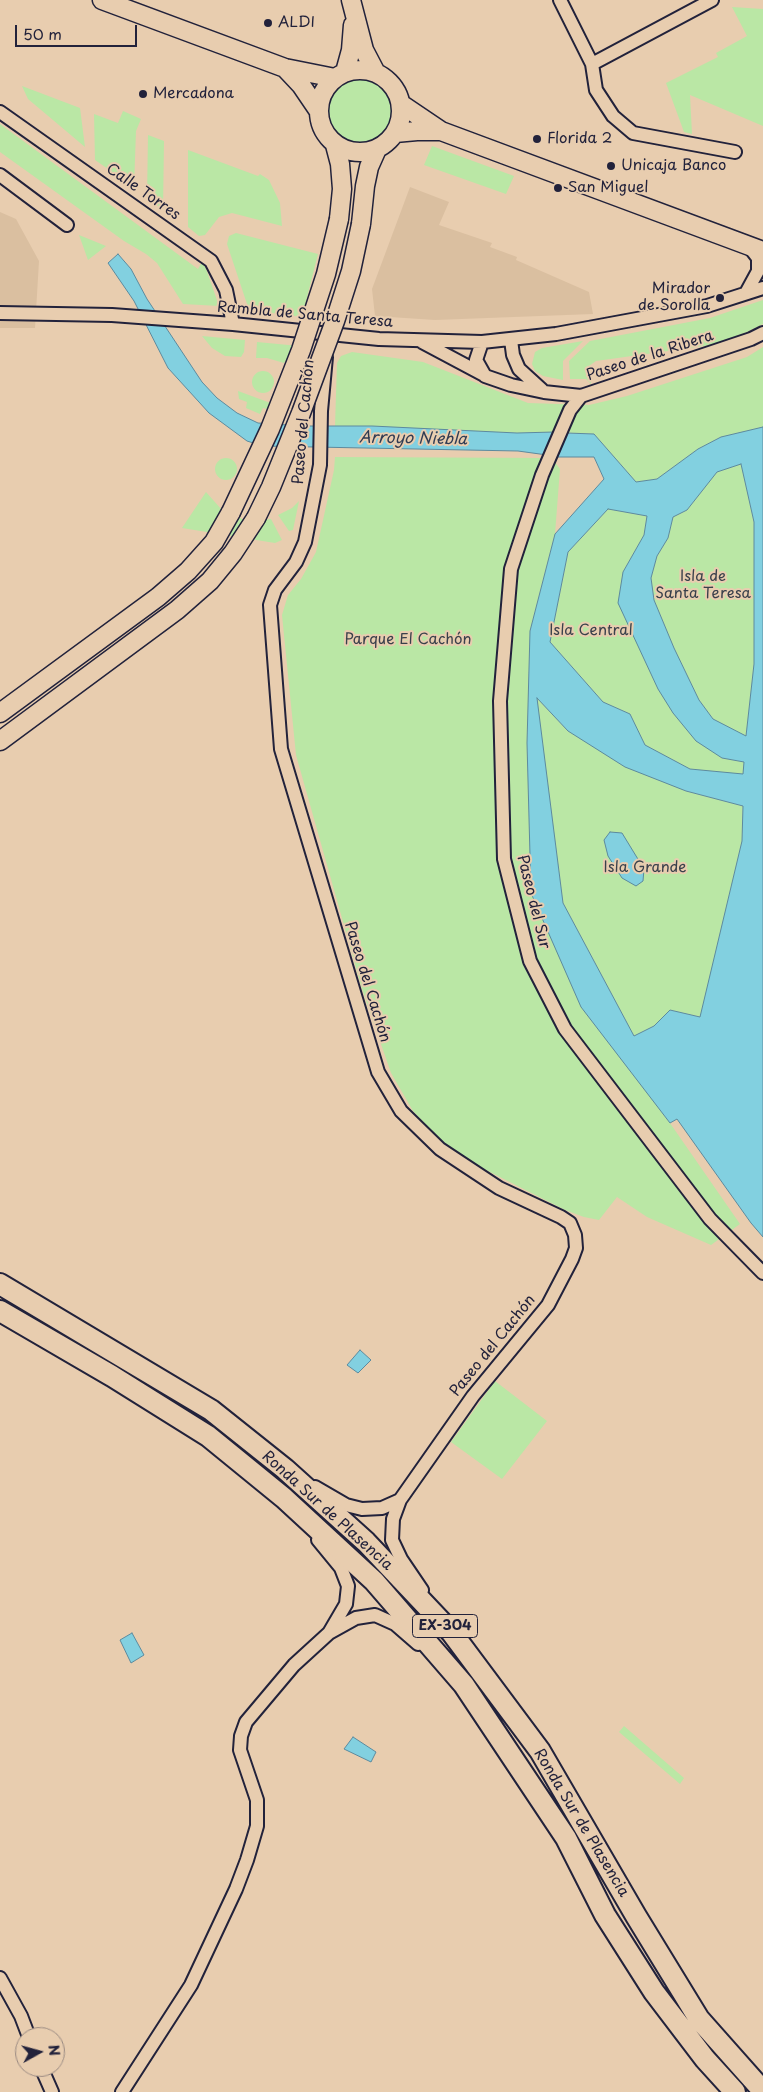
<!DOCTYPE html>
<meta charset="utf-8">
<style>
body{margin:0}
#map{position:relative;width:763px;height:2092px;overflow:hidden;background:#e8cdaf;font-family:"Playpen Sans",sans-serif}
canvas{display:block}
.north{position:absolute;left:15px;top:2027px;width:50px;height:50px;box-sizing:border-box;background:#e8cdaf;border:1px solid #998981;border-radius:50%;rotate:83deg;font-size:14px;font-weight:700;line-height:20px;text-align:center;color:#22223b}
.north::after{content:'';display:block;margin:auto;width:18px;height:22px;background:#22223b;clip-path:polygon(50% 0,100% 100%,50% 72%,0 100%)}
.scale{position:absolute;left:15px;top:25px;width:122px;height:22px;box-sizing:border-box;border:2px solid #22223b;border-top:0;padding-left:6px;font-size:15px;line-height:18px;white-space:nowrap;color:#22223b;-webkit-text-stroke:4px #e8cdaf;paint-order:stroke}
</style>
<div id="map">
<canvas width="763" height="2092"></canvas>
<div class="north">N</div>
<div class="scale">50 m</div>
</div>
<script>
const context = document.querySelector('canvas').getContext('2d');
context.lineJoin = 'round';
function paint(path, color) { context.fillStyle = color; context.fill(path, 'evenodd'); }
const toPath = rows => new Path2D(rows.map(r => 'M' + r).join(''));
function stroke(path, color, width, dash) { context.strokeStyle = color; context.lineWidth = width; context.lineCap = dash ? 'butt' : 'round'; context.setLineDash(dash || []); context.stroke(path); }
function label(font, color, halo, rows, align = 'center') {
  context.font = font + ' "Playpen Sans",sans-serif'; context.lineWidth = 4; context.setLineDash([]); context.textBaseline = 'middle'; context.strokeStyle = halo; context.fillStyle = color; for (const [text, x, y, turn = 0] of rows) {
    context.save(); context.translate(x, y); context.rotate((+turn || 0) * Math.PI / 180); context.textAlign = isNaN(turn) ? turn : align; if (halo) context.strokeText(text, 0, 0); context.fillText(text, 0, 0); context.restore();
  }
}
const built = toPath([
 [410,187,449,202,439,225,492,243,490,247,517,257,516,260,589,292,593,314,435,320,375,316,372,289],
 [0,212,16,219,39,261,35,328,0,328]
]);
const green = toPath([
 [732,7,763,9,763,126,690,95,692,134,684,132,666,83,718,57,716,53,747,36],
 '326 111a35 35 0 1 1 70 0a35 35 0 1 1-70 0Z',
 [22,86,80,108,85,147,28,99],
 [123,111,141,119,136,131,134,187,95,160,94,114,118,123],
 [0,124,198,269,203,260,219,306,183,304,157,263,146,254,124,241,0,152],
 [148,135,164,141,163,210,147,198],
 [432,146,514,176,506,194,424,165],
 [188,150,258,176,260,174,269,180,280,203,282,226,232,213,219,217,205,235,199,236,188,227],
 [236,233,318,254,302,317,249,310,227,244,229,236],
 [79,235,106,246,88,260],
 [763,300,763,324,745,333,711,345,596,361,589,366,591,384,586,379,570,379,569,361,590,341,710,318],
 [202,336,245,340,244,352,241,357,225,356,212,348],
 [583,341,563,361,563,380,543,376,535,371,532,364,535,352,542,348],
 [257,342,299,346,284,363,267,358,256,358],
 [763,347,763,427,721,437,698,449,657,479,636,482,594,434,554,432,517,433,335,426,337,363,341,356,352,352,423,362,528,403,589,405,627,396,747,357],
 '252 382a11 11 0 1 1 22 0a11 11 0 1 1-22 0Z',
 [238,391,276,405,271,410,263,408,260,414,246,408,247,402,239,399],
 [335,457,552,458,560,469,555,534,530,631,527,743,531,893,654,1100,740,1224,711,1245,647,1217,617,1197,599,1220,584,1217,565,1210,482,1168,440,1140,413,1111,391,1073,362,989,296,755,282,615,288,595,301,579,316,552,334,470],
 '215 469a11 11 0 1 1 22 0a11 11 0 1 1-22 0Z',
 [741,463,754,522,754,664,746,737,713,719,699,700,674,648,654,600,651,578,657,556,668,538,673,517,687,510,717,472],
 [206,492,222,510,237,517,248,521,271,519,282,540,275,543,182,528],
 [299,501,293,530,289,531,278,515,292,508],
 [608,509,647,516,644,535,623,572,642,650,658,689,722,758,744,762,744,775,690,769,645,745,630,714,603,702,550,642,568,552],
 [536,697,568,731,686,791,743,806,742,841,701,1017,670,1010,654,1026,634,1036,563,903],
 [495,1381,547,1421,502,1479,451,1442],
 [624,1726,684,1778,680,1784,619,1732]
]);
const water = toPath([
 [118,254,131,269,147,299,202,382,217,398,237,413,258,423,303,426,372,426,517,433,554,432,547,455,518,451,263,446,247,441,209,413,168,368,134,301,108,263,118,254],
 [763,427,763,1237,751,1223,677,1119,670,1123,581,1007,531,893,527,743,530,631,555,534,604,479,594,457,557,457,567,433,594,434,636,482,657,479,698,449,721,437,763,427],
 [741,464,754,522,754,664,746,736,713,719,699,700,674,648,654,600,651,578,657,556,668,538,673,517,687,510,717,472,741,464],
 [608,509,647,516,644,535,623,572,618,603,658,689,673,713,696,741,722,758,744,762,743,774,690,769,645,745,630,714,603,702,550,642,568,552,608,509],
 [537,698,568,731,625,767,686,791,743,806,742,841,700,1017,670,1010,654,1026,634,1036,563,903,537,698],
 [610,832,622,833,644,869,643,881,636,886,622,878,608,856,604,840,610,832],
 [360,1350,371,1360,358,1373,347,1365,360,1350],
 [132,1633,144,1655,131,1663,120,1640,132,1633],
 [353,1737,376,1752,371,1762,344,1749,353,1737]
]);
const street = toPath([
 [560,0,592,64,596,90,613,116,633,133,735,152],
 [592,64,712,0],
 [0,112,211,261,226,290,233,324],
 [0,175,67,225],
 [746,293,758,271,758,258,748,245],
 [0,313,112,315,233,324,379,339,482,342,556,334,707,306,763,288],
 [511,340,513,355,519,369,542,390],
 [422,342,484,375],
 [482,342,476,360,485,376,511,385,544,392,581,396,751,339,763,333],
 [326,357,321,411,320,465,305,542,296,562,275,590,270,605,281,749,378,1072,401,1111,440,1149,499,1188,561,1217,570,1223,575,1235,576,1248,572,1259,548,1305,473,1396,400,1500,393,1519,392,1540,401,1559,422,1590],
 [581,396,570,410,542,475,511,569,500,701,504,859,530,961,565,1029,710,1219,763,1273],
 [315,1487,346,1505,362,1509,382,1508,400,1500],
 [318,1540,341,1568,348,1586,346,1604,329,1633],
 [0,1978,21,2016,29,2037],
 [41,2067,52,2092],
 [122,2092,191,1985,236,1889,247,1860,257,1826,257,1800,240,1750,241,1736,246,1722,294,1665,329,1633,356,1618,375,1615,395,1624,418,1644]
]);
const secondary = toPath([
 [102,0,285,68,335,78],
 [351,0,364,50,376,73],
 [285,68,301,85,318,110],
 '319 111a41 41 0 1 1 82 0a41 41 0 1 1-82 0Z',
 [345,72,351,50,353,25],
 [401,104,441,131,763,251],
 [395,133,417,131,441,131],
 [335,145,340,164,342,189,339,219],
 [361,224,365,186,369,167,377,149],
 [0,713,158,597,188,571,214,542,231,512],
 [0,741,177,610,210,581,233,553,256,518]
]);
const primary = toPath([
 [0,1284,211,1410,285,1469,366,1542,452,1633,540,1751,636,1916,699,2019,763,2091],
 [0,1311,112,1376,208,1436,284,1498,374,1581,464,1685,566,1838,605,1915,654,1992,705,2059,735,2092]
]);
const secondaryBridge = toPath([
 [231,512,270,429,301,350,326,274,339,219],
 [256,518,271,487,301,413,335,321,351,271,361,224]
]);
const markers = [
 [268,23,5,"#22223b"],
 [143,94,5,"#22223b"],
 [537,139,5,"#22223b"],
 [611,166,5,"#22223b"],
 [558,188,5,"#22223b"],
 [720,298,5,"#22223b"]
];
const shields = [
 [445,1626,65]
];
const shieldNames = [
 ["EX-304",445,1626]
];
const poiNames = [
 ["ALDI",278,23],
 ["Mercadona",153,94],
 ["Florida 2",547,139],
 ["Unicaja Banco",621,166],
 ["San Miguel",568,188],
 ["Mirador",710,289,"right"],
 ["de Sorolla",710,306,"right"]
];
const streetNames = [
 ["Calle Torres",143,192,35],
 ["Rambla de Santa Teresa",305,315,5],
 ["Paseo de la Ribera",650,356,-18],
 ["Paseo del Cachón",304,422,-85],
 ["Paseo del Sur",533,902,76],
 ["Paseo del Cachón",367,982,73],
 ["Paseo del Cachón",493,1346,-51],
 ["Ronda Sur de Plasencia",327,1511,42],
 ["Ronda Sur de Plasencia",581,1823,59]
];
const parkNames = [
 ["Isla de",703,577],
 ["Santa Teresa",703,594],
 ["Isla Central",591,631],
 ["Parque El Cachón",408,640],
 ["Isla Grande",645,868]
];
const waterNames = [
 ["Arroyo Niebla",413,439,1]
];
paint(built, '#dabfa0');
paint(green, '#bae7a5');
paint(water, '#82d0e0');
stroke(water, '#5c8a9e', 1);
stroke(street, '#22223b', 16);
stroke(secondary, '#22223b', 21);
stroke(primary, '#22223b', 24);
stroke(street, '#e8cdaf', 12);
stroke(secondary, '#e8cdaf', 18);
stroke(primary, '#e8cdaf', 20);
stroke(secondaryBridge, '#22223b', 21, []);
stroke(secondaryBridge, '#e8cdaf', 18);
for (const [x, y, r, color] of markers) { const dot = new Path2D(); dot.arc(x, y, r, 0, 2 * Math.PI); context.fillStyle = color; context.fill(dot); stroke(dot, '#e8cdaf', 2); }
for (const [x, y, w] of shields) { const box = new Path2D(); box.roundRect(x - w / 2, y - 11.5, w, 23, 4); context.fillStyle = '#e8cdaf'; context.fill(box); stroke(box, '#22223b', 1); }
label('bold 14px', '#22223b', null, shieldNames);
label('15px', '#22223b', '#e8cdaf', poiNames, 'left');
label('15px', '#22223b', '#e8cdaf', streetNames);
label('15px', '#39404b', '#e8cdaf', parkNames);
label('italic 16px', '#303c54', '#e8cdaf', waterNames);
</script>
